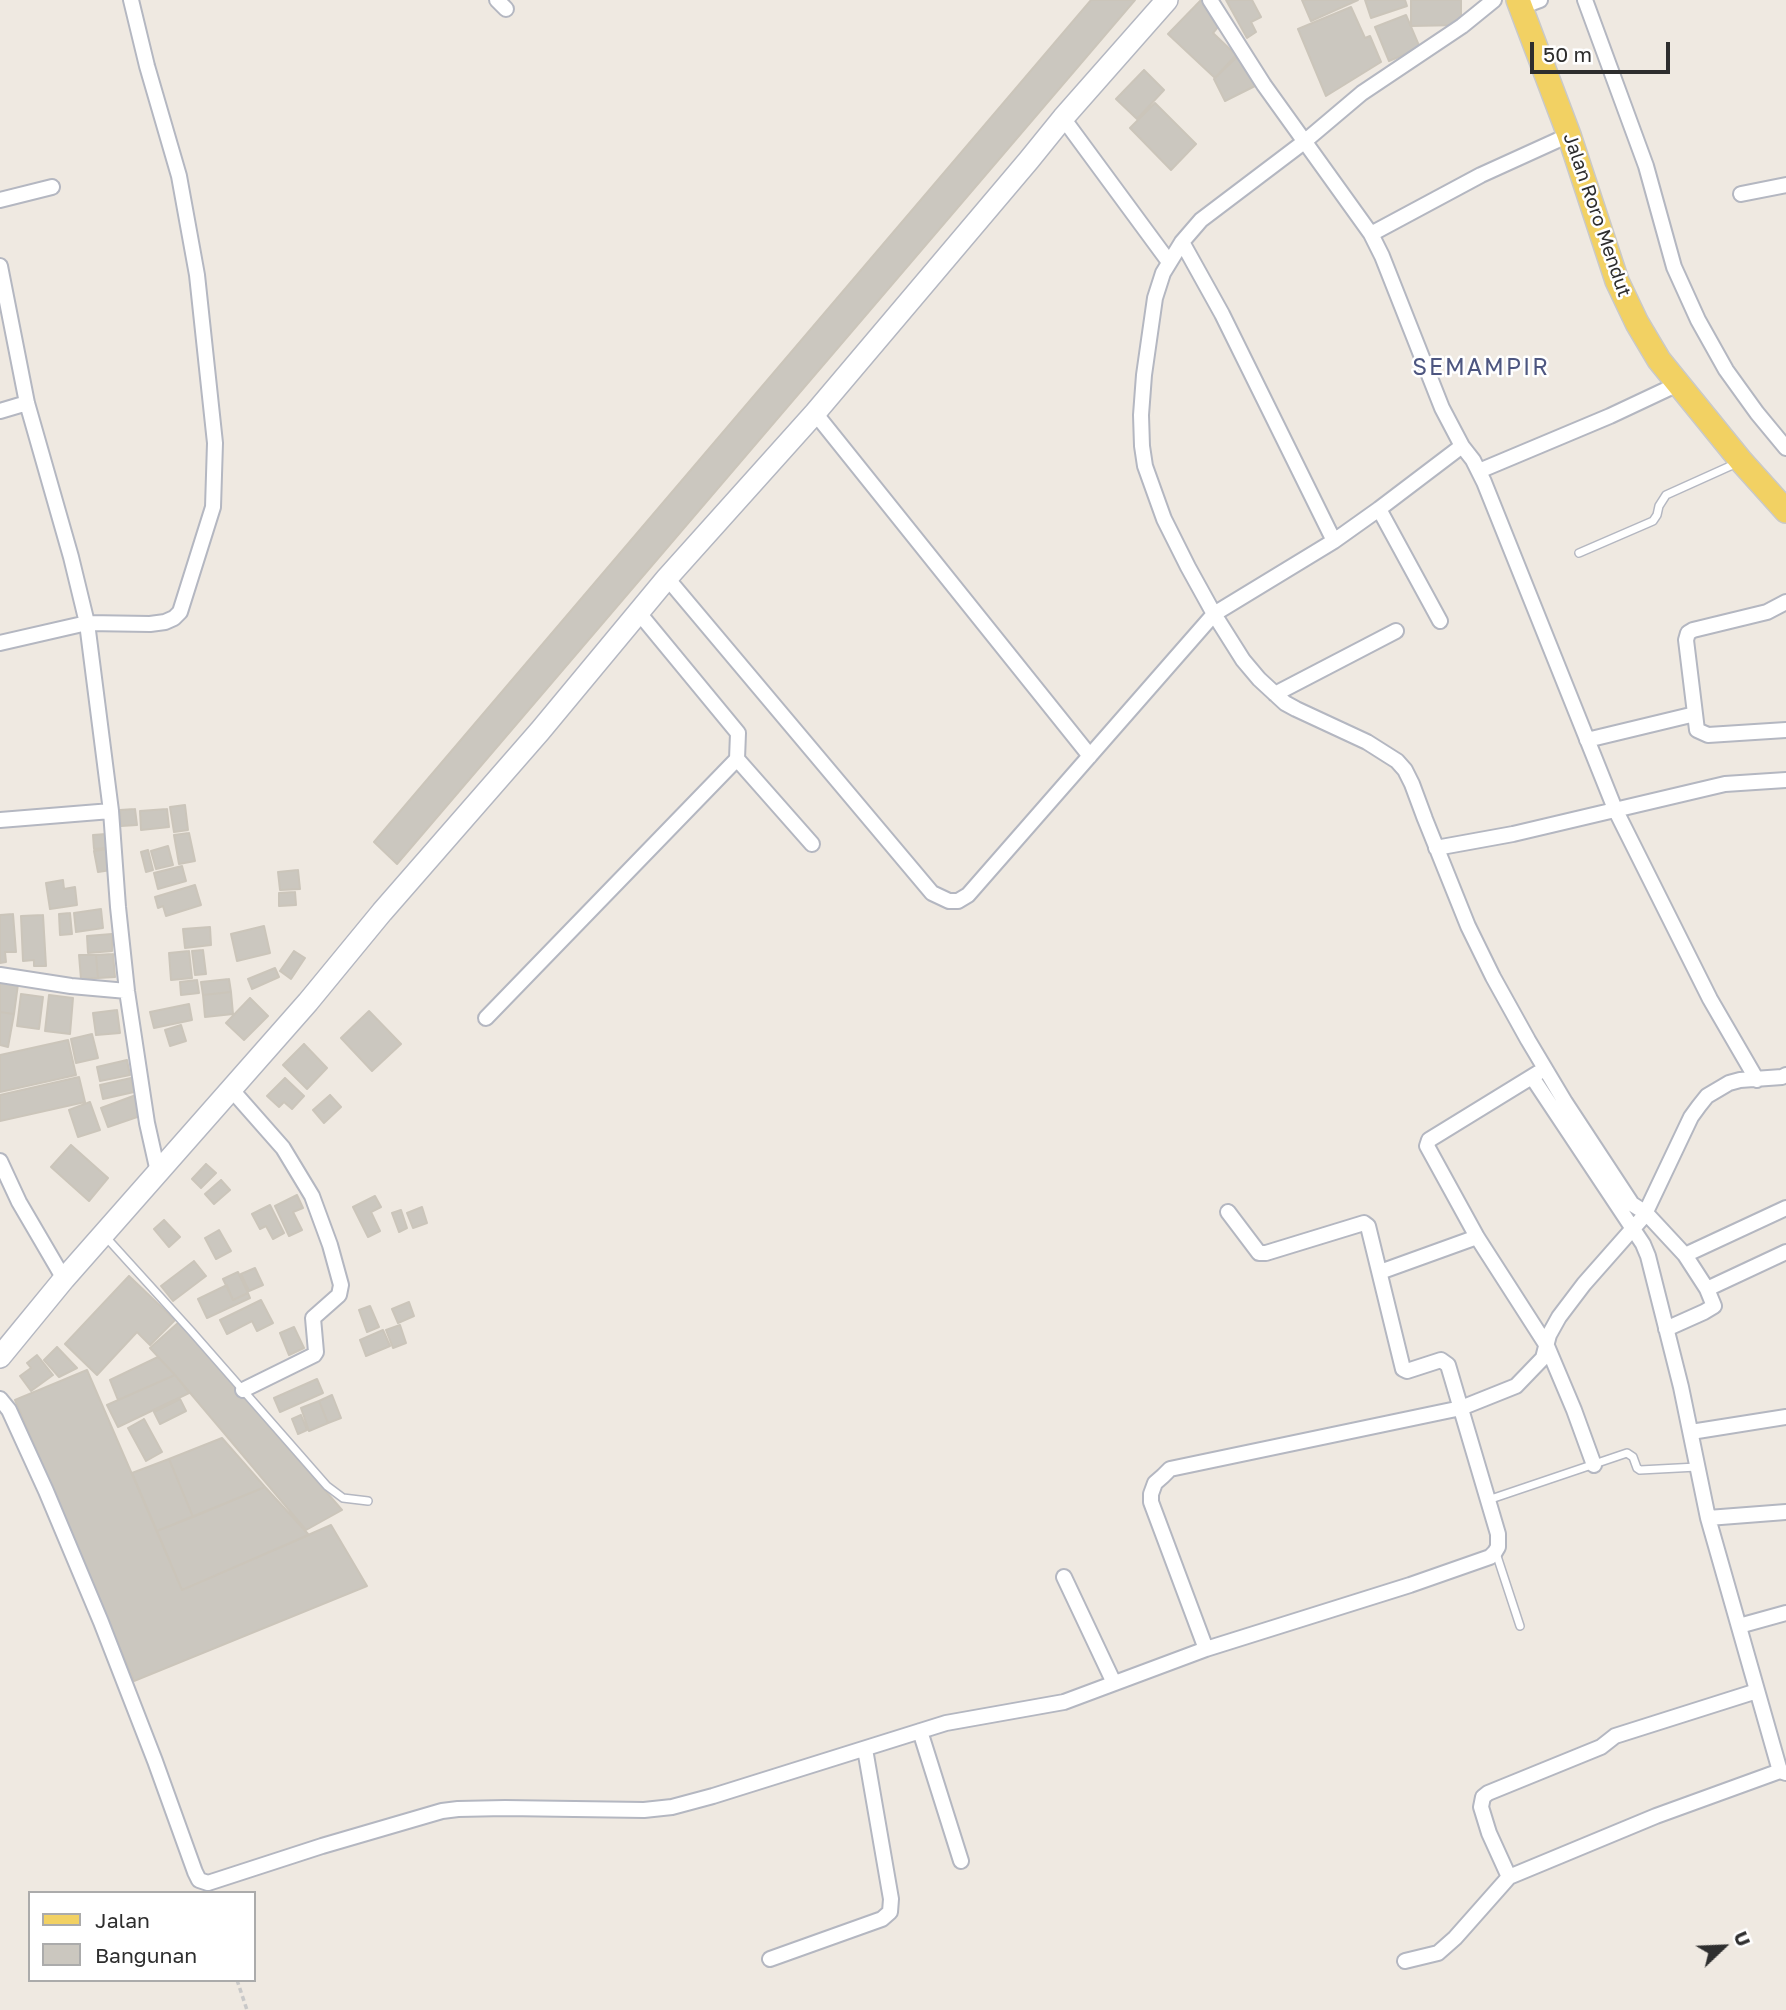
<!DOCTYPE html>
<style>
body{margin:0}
#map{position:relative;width:1786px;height:2010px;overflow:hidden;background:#efe9e1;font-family:"Golos Text",sans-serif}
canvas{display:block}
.legend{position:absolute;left:28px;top:1891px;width:228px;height:91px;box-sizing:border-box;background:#fff;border:2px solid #ababab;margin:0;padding:9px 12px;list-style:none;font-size:21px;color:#2e2e2e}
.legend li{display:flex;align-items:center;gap:14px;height:35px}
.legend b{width:35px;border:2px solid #ababab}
.north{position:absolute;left:1688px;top:1912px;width:70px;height:70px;-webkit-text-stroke:5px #fff;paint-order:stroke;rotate:67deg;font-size:19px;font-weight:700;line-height:28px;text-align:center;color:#2e2e2e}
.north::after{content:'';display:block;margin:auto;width:24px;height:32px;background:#2e2e2e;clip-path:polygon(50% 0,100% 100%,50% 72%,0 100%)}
.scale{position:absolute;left:1530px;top:42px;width:140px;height:32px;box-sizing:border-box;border:4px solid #2e2e2e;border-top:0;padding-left:9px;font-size:21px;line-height:24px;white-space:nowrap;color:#2e2e2e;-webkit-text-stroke:5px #fff;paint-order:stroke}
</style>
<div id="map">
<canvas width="1786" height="2010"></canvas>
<ul class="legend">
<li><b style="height:9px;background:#f2d163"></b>Jalan</li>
<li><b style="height:19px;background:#cbc7bf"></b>Bangunan</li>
</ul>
<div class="north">U</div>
<div class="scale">50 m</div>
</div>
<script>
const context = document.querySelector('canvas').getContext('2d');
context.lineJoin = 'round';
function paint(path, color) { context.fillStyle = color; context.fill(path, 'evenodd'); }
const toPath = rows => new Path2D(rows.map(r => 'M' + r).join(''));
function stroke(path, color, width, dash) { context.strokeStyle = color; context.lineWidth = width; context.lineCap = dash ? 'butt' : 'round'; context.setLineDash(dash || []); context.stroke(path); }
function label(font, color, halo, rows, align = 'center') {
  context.font = font + ' "Golos Text",sans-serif'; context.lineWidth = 5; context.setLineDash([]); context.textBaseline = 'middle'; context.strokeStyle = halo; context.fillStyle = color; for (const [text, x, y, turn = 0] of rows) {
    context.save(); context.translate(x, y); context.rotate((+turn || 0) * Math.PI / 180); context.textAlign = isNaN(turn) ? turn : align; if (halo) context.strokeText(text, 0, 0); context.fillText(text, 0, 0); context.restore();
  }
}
const building = toPath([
 [1091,0,1135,0,397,864,374,842,1091,0],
 [1201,0,1206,0,1222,22,1213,33,1236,55,1215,78,1168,34,1201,0],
 [1226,0,1252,0,1261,17,1251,22,1256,32,1247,38,1226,0],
 [1302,0,1358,0,1311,21,1302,0],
 [1365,0,1405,0,1407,6,1371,18,1365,0],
 [1411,0,1461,0,1461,25,1411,26,1411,0],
 [1351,7,1365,38,1370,36,1381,62,1326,96,1298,29,1351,7],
 [1406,15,1420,48,1389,61,1375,27,1406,15],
 [1238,56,1255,86,1225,101,1214,79,1238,56],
 [1144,70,1164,90,1137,119,1116,99,1144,70],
 [1155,103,1196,144,1171,170,1130,128,1155,103],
 [185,805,188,830,174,832,170,807,185,805],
 [135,809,137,825,121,826,120,810,135,809],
 [167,809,169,827,141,830,140,811,167,809],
 [189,833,195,861,179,864,174,835,189,833],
 [106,834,107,848,94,849,93,835,106,834],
 [168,846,173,865,156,869,151,851,168,846],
 [107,849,111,870,98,872,94,851,107,849],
 [148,850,153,870,146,872,141,852,148,850],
 [182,866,186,881,158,889,154,873,182,866],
 [298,870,300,889,280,890,278,872,298,870],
 [63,880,64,889,75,887,77,905,50,909,46,883,63,880],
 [195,885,201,905,166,916,163,906,158,908,155,897,195,885],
 [295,892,296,905,279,906,279,893,295,892],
 [101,909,103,928,76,932,74,913,101,909],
 [70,913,72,934,60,935,59,914,70,913],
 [13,914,16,952,5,952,6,962,0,963,0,915,13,914],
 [43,915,46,966,34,966,34,960,23,961,21,916,43,915],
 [264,926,270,953,237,961,231,934,264,926],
 [210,927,211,945,185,948,183,929,210,927],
 [112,934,112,951,88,953,87,936,112,934],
 [203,950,206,974,195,975,192,951,203,950],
 [189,951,192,978,171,980,169,953,189,951],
 [294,951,305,958,291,979,280,971,294,951],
 [113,954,115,977,98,978,96,955,113,954],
 [79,955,96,955,98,978,81,979,79,955],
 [275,968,279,977,252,989,248,979,275,968],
 [229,979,231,992,203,995,201,982,229,979],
 [197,980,199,993,181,995,180,982,197,980],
 [0,981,18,984,14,1014,0,1012,0,981],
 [231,992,233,1014,205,1017,203,995,231,992],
 [21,994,43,997,39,1029,17,1026,21,994],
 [49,995,73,998,70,1034,45,1031,49,995],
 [250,998,268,1016,244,1040,226,1023,250,998],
 [189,1004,192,1020,154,1028,150,1012,189,1004],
 [117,1010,120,1033,96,1035,93,1013,117,1010],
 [369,1011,401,1044,372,1071,341,1038,369,1011],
 [0,1012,14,1014,8,1047,0,1045,0,1012],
 [181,1025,186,1041,170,1046,165,1030,181,1025],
 [92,1034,98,1058,76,1063,71,1039,92,1034],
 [68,1040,76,1075,0,1092,0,1055,68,1040],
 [304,1044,327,1068,307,1089,283,1065,304,1044],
 [127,1060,130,1075,100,1081,97,1067,127,1060],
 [79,1077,85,1102,0,1121,0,1095,79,1077],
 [131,1078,134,1092,103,1099,100,1085,131,1078],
 [285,1078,304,1096,292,1109,284,1102,279,1107,267,1096,285,1078],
 [136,1095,143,1115,108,1127,101,1108,136,1095],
 [330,1095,341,1107,324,1123,313,1110,330,1095],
 [90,1102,100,1130,78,1137,69,1110,90,1102],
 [71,1145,108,1178,89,1201,51,1167,71,1145],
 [206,1164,216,1173,201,1188,192,1179,206,1164],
 [221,1180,230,1190,214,1204,205,1194,221,1180],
 [297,1195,303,1208,293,1212,302,1230,289,1236,275,1206,297,1195],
 [375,1196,381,1207,371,1212,380,1231,368,1237,353,1207,375,1196],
 [270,1205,284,1233,273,1239,266,1226,260,1229,252,1214,270,1205],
 [422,1207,427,1223,413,1228,407,1213,422,1207],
 [401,1210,407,1228,399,1232,392,1213,401,1210],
 [164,1220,180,1237,169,1247,154,1229,164,1220],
 [219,1230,231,1251,216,1259,205,1238,219,1230],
 [194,1261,206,1276,173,1301,161,1286,194,1261],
 [255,1268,263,1285,249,1291,241,1274,255,1268],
 [238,1272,248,1293,233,1300,223,1279,238,1272],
 [129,1276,175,1320,150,1345,137,1332,97,1375,65,1344,129,1276],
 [227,1285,233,1300,248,1293,250,1298,207,1318,198,1299,227,1285],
 [261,1300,273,1323,257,1331,252,1321,227,1334,220,1320,261,1300],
 [409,1302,414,1316,398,1323,392,1309,409,1302],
 [370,1306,379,1327,367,1332,359,1310,370,1306],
 [179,1322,342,1510,306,1530,175,1375,150,1348,179,1322],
 [400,1325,406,1343,393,1348,386,1330,400,1325],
 [294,1327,304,1348,289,1355,280,1333,294,1327],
 [383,1330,390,1346,366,1356,360,1340,383,1330],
 [57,1347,77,1368,59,1377,44,1360,57,1347],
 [37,1355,53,1375,31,1391,20,1376,31,1368,27,1363,37,1355],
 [158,1357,175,1375,118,1400,110,1380,158,1357],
 [87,1370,182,1590,331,1525,367,1586,134,1681,15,1400,87,1370],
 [175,1375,189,1393,118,1427,107,1405,175,1375],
 [317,1379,323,1393,280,1412,274,1398,317,1379],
 [332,1395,341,1418,328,1423,319,1401,332,1395],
 [180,1399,186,1411,160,1424,154,1412,180,1399],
 [319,1401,328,1423,309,1431,301,1408,319,1401],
 [301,1415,307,1430,298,1434,292,1419,301,1415],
 [144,1419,162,1452,146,1461,128,1428,144,1419],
 [222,1438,265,1487,193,1517,169,1459,222,1438],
 [169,1459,193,1517,157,1531,132,1473,169,1459],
 [265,1487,309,1535,182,1590,157,1531,265,1487]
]);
const path = toPath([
 [237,1980,247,2010]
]);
const service = toPath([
 [1579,553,1653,521,1657,515,1659,506,1666,495,1737,463],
 [104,1235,192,1332,327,1486,343,1498,368,1501],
 [1488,1500,1627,1453,1633,1457,1637,1468,1640,1470,1697,1467],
 [1496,1553,1520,1626]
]);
const minor = toPath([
 [497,0,506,9],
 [1210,0,1264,85,1371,234,1382,256,1442,408,1462,446,1473,460,1484,482,1615,809,1710,999,1757,1080],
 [1494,0,1462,26,1362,93,1304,142,1201,220,1182,242,1163,273,1155,298,1144,375,1141,415,1142,446,1145,466,1164,519,1188,567,1214,614,1243,660,1259,679,1285,703,1296,709,1367,742,1397,761,1405,770,1412,784,1425,819,1468,926,1493,977,1528,1040,1565,1102,1632,1204,1646,1213,1685,1255,1786,1208],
 [1585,0,1646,166,1674,267,1698,320,1726,370,1757,413,1786,448],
 [1521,7,1540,0],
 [1063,118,1169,262],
 [1741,194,1786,185],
 [0,200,52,187],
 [1371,234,1481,175,1569,135],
 [1182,242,1222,314,1334,541],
 [0,266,27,403,71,557,87,623,111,811,118,907,127,991,147,1123,158,1172],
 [0,411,27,403],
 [815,413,1090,756],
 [1479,471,1610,416,1678,384],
 [1379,509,1440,621],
 [667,578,932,893,949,901,958,901,968,895,1214,614,1334,541,1379,509,1462,446],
 [1786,602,1767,612,1693,630,1688,633,1686,640,1697,730,1708,735,1786,730],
 [639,613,738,733,737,759,812,844],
 [0,643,87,623,150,624,165,622,174,618,180,612,213,507,215,443,197,275,179,176,147,66,131,0],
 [1275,694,1396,631],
 [1587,740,1695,714],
 [0,820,111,811],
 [1436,848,1513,834,1725,784,1786,780],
 [0,975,71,986,127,991],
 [486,1018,737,759],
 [1538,1073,1429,1140,1427,1146,1477,1237,1547,1346,1574,1410,1594,1465],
 [1532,1077,1643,1244,1648,1256,1681,1387,1708,1518,1780,1771,1786,1773],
 [231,1089,283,1148,312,1196,330,1245,341,1285,339,1295,313,1318,316,1352,314,1355,243,1390],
 [0,1161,19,1202,64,1279],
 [1380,1272,1477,1237],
 [1707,1289,1786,1252],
 [1666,1329,1704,1312,1714,1306,1707,1289,1685,1255],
 [0,1399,9,1410,46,1491,101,1622,155,1761,195,1872,199,1880,208,1883,322,1846,442,1811,458,1809,505,1808,644,1810,672,1807,713,1796,946,1723,1064,1702,1206,1649,1410,1585,1490,1557,1495,1552,1498,1547,1498,1534,1448,1365,1441,1360,1407,1371,1403,1369,1368,1226,1364,1223,1266,1253,1259,1253,1228,1212],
 [1691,1432,1786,1417],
 [1708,1518,1786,1512],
 [1064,1577,1114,1683],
 [1739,1626,1786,1613],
 [1206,1649,1151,1502,1151,1494,1155,1483,1163,1476,1170,1469,1461,1408,1516,1386,1543,1358,1549,1335,1559,1317,1584,1284,1644,1216,1691,1117,1699,1106,1707,1096,1729,1083,1740,1080,1782,1077,1786,1075],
 [920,1731,961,1861],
 [1509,1877,1489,1833,1481,1807,1483,1797,1488,1793,1601,1747,1615,1736,1757,1691],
 [770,1959,882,1919,890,1912,891,1899,865,1749],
 [1405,1961,1438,1953,1455,1938,1509,1877,1656,1816,1780,1771]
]);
const secondary = toPath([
 [0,1357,64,1279,308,1002,382,912,540,731,667,578,815,413,1029,160,1063,118,1167,0]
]);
const primary = toPath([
 [1518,0,1569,135,1617,281,1637,323,1659,360,1741,461,1786,511]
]);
const streetNames = [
 ["Jalan Roro Mendut",1597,215,71]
];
const quarterNames = [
 ["SEMAMPIR",1481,368]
];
paint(building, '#cbc7bf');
stroke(building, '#cbc5ba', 2);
stroke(service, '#b4b7c1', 10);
stroke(minor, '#b4b7c1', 18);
stroke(secondary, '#b4b7c1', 24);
stroke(primary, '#c9c9c9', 26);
stroke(path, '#c9c9c9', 3.5, [5, 3.5]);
stroke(service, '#fff', 7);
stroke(minor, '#fff', 14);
stroke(secondary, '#fff', 21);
stroke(primary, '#f2d163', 23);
label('19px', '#2e2e2e', '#fff', streetNames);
context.letterSpacing = '2px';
label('23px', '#4d5680', '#fff', quarterNames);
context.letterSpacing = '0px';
</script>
